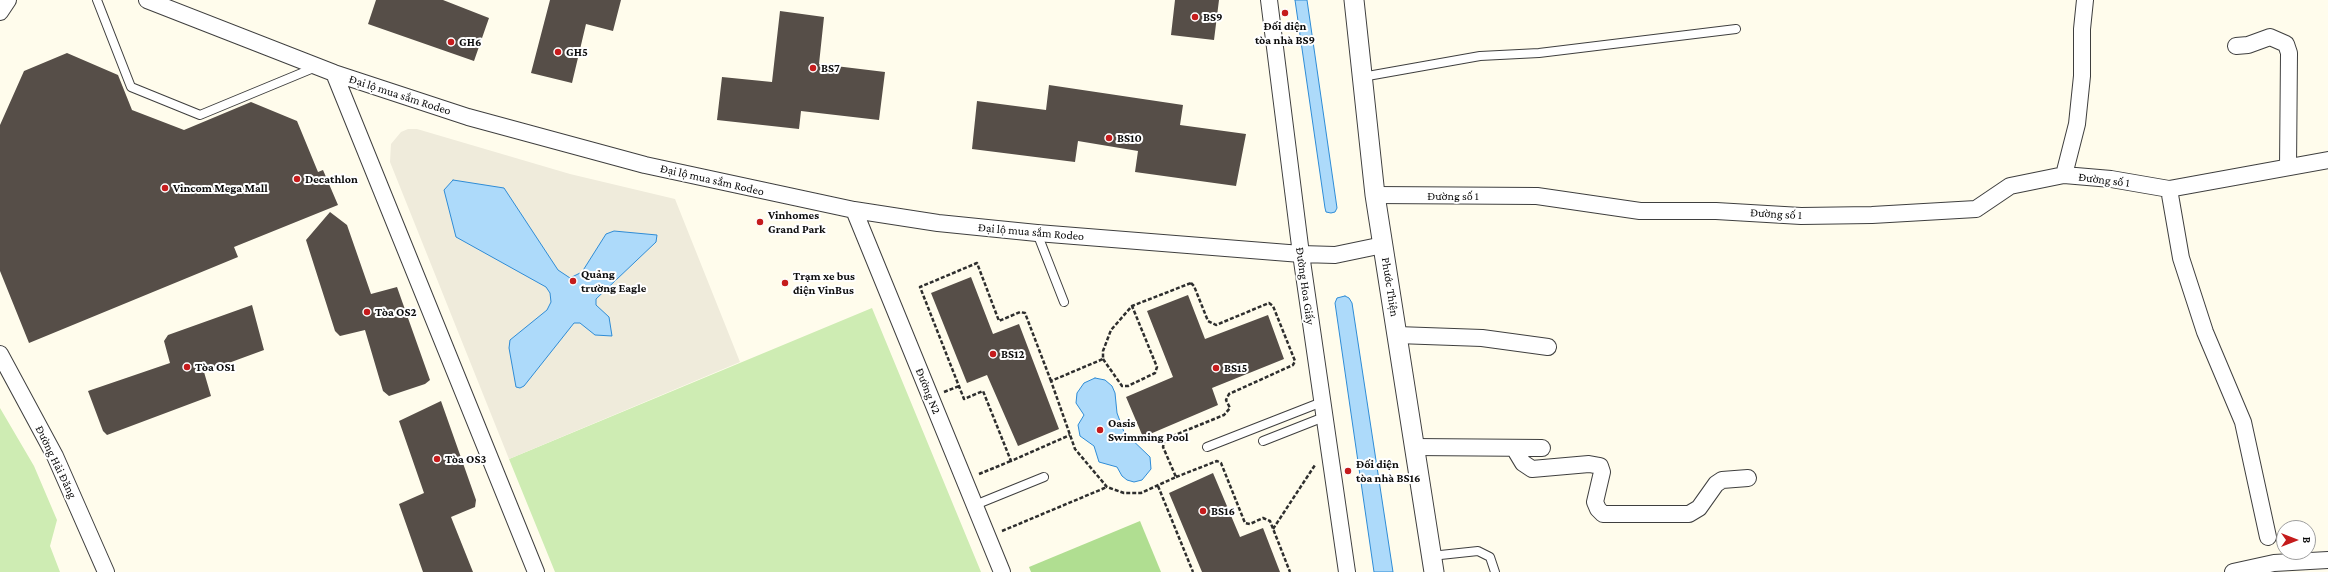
<!DOCTYPE html>
<meta charset="utf-8">
<style>
body{margin:0}
#map{position:relative;width:2328px;height:572px;overflow:hidden;background:#fffcec;font-family:"Crimson Pro",serif}
canvas{display:block}
.north{position:absolute;left:2276px;top:520px;width:40px;height:40px;box-sizing:border-box;background:#fff;border:1px solid #9e9e9e;border-radius:50%;rotate:90deg;font-size:11px;font-weight:700;line-height:16px;text-align:center;color:#0c0c0c}
.north::after{content:'';display:block;margin:auto;width:14px;height:18px;background:#c51b1c;clip-path:polygon(50% 0,100% 100%,50% 72%,0 100%)}
</style>
<div id="map">
<canvas width="2328" height="572"></canvas>
<div class="north">B</div>
</div>
<script>
const context = document.querySelector('canvas').getContext('2d');
context.lineJoin = 'round';
function paint(path, color) { context.fillStyle = color; context.fill(path, 'evenodd'); }
const toPath = rows => new Path2D(rows.map(r => 'M' + r).join(''));
function stroke(path, color, width, dash) { context.strokeStyle = color; context.lineWidth = width; context.lineCap = dash ? 'butt' : 'round'; context.setLineDash(dash || []); context.stroke(path); }
function label(font, color, halo, rows, align = 'center') {
  context.font = font + ' "Crimson Pro",serif'; context.lineWidth = 4; context.setLineDash([]); context.textBaseline = 'middle'; context.strokeStyle = halo; context.fillStyle = color; for (const [text, x, y, turn = 0] of rows) {
    context.save(); context.translate(x, y); context.rotate((+turn || 0) * Math.PI / 180); context.textAlign = isNaN(turn) ? turn : align; if (halo) context.strokeText(text, 0, 0); context.fillText(text, 0, 0); context.restore();
  }
}
const green = toPath([
 [872,308,981,572,555,572,509,459],
 [0,408,34,466,57,520,50,546,60,572,0,572]
]);
const forest = toPath([
 [1140,521,1161,572,1031,572,1029,567]
]);
const plaza = toPath([
 [408,129,417,129,570,174,675,199,740,362,509,459,390,162,391,144,401,132]
]);
const water = toPath([
 [1295,0,1307,0,1337,208,1335,212,1331,213,1326,212,1325,208,1295,0],
 [453,180,504,188,558,270,570,278,582,272,606,234,614,231,657,235,656,242,596,299,596,305,609,317,612,336,595,335,580,323,574,323,524,386,520,388,516,387,509,348,510,340,547,310,551,302,550,293,546,287,456,237,444,190,453,180],
 [1345,296,1349,298,1352,303,1393,572,1374,572,1335,303,1337,298,1345,296],
 [1095,378,1105,380,1112,386,1115,393,1117,413,1124,432,1150,457,1151,469,1142,480,1134,482,1127,480,1122,476,1117,467,1099,462,1094,446,1080,436,1078,425,1084,415,1076,403,1077,393,1084,383,1095,378]
]);
const building = toPath([
 [376,0,443,0,489,18,474,61,368,24],
 [550,0,621,0,613,31,586,24,572,83,531,73],
 [1175,0,1219,0,1214,40,1171,35],
 [780,11,824,17,819,64,885,72,879,120,801,111,799,129,717,120,722,77,772,82],
 [67,53,118,75,132,110,184,130,251,102,297,121,318,172,323,170,338,205,234,247,238,257,29,343,0,271,0,125,24,71],
 [1049,85,1183,105,1180,125,1246,134,1236,186,1135,172,1138,151,1078,141,1075,162,972,149,977,101,1046,110],
 [330,212,347,225,371,294,397,287,430,380,425,384,389,396,383,391,365,330,340,336,335,331,306,240],
 [971,277,993,334,1019,324,1059,429,1018,446,987,375,967,383,931,293],
 [1188,295,1205,339,1268,315,1284,359,1212,388,1218,405,1143,437,1126,397,1173,377,1147,311],
 [252,305,264,350,204,372,211,396,107,435,103,431,88,391,170,363,164,341,168,335],
 [441,401,476,500,475,507,451,517,473,572,423,572,399,504,424,493,399,421],
 [1213,473,1240,537,1263,528,1280,572,1202,572,1169,493]
]);
const path = toPath([
 [1191,283,1194,286,1208,321,1216,325,1269,303,1273,306,1295,361,1293,365,1229,394,1226,400,1230,408,1224,415,1165,439,1163,447,1176,477,1141,493,1124,493,1107,487,1075,449,1051,381,1103,359,1103,351,1111,330,1132,306,1191,283],
 [1103,359,1122,386,1128,386,1155,373,1157,367,1132,306],
 [1051,381,1025,313,1020,312,999,321,977,263,920,287,964,399,983,391,1011,461,1070,435],
 [944,392,959,386],
 [979,474,1011,461],
 [1176,477,1217,461,1221,463,1245,523,1250,524,1263,518,1270,521,1290,572],
 [1158,486,1193,572],
 [1273,529,1315,465],
 [1002,531,1107,487]
]);
const service = toPath([
 [97,0,131,87,200,115,316,67],
 [1362,77,1480,56,1539,53,1736,29],
 [1037,233,1064,302],
 [1263,441,1324,417],
 [1207,447,1322,402],
 [975,505,1044,477],
 [1431,556,1478,551,1490,557,1495,572]
]);
const minor = toPath([
 [147,0,334,73,468,117,645,165,854,210,938,223,1037,233,1301,254,1335,255,1383,245],
 [1269,0,1301,254,1347,572],
 [0,12,8,0],
 [2236,46,2248,45,2270,37,2286,44,2289,53,2288,167],
 [334,73,536,572],
 [2064,175,2077,124,2082,76,2082,29,2085,0],
 [2169,189,2181,258,2205,332,2243,422,2268,537],
 [1375,195,1537,196,1640,211,1716,211,1801,216,1872,215,1976,209,2010,186,2064,175,2111,179,2169,189,2328,160],
 [854,210,1002,572],
 [1397,335,1482,338,1548,347],
 [0,354,55,456,106,572],
 [1414,447,1542,448],
 [1514,448,1523,463,1532,469,1589,464,1600,466,1602,472,1595,502,1598,509,1603,514,1689,514,1699,508,1716,484,1722,480,1748,478],
 [2233,572,2274,563,2328,560]
]);
const tertiary = toPath([
 [1354,0,1375,195,1434,572]
]);
const markers = [
 [1285,13,4,"#c51b1c"],
 [1195,17,4,"#c51b1c"],
 [451,42,4,"#c51b1c"],
 [558,52,4,"#c51b1c"],
 [813,68,4,"#c51b1c"],
 [1109,138,4,"#c51b1c"],
 [297,179,4,"#c51b1c"],
 [165,188,4,"#c51b1c"],
 [760,222,4,"#c51b1c"],
 [573,281,4,"#c51b1c"],
 [785,283,4,"#c51b1c"],
 [367,312,4,"#c51b1c"],
 [993,354,4,"#c51b1c"],
 [187,367,4,"#c51b1c"],
 [1216,368,4,"#c51b1c"],
 [1100,430,4,"#c51b1c"],
 [437,459,4,"#c51b1c"],
 [1348,471,4,"#c51b1c"],
 [1203,511,4,"#c51b1c"]
];
const poiNames = [
 ["BS9",1203,17],
 ["Đối diện",1285,26,"center"],
 ["tòa nhà BS9",1285,40,"center"],
 ["GH6",459,42],
 ["GH5",566,52],
 ["BS7",821,68],
 ["BS10",1117,138],
 ["Decathlon",305,179],
 ["Vincom Mega Mall",173,188],
 ["Vinhomes",768,215],
 ["Grand Park",768,229],
 ["Quảng",581,274],
 ["trường Eagle",581,288],
 ["Trạm xe bus",793,276],
 ["điện VinBus",793,290],
 ["Tòa OS2",375,312],
 ["BS12",1001,354],
 ["Tòa OS1",195,367],
 ["BS15",1224,368],
 ["Oasis",1108,423],
 ["Swimming Pool",1108,437],
 ["Tòa OS3",445,459],
 ["Đối diện",1356,464],
 ["tòa nhà BS16",1356,478],
 ["BS16",1211,511]
];
const streetNames = [
 ["Đại lộ mua sắm Rodeo",400,95,18],
 ["Đại lộ mua sắm Rodeo",712,180,13],
 ["Đường số 1",2104,180,7],
 ["Đường số 1",1453,196],
 ["Đường số 1",1776,214,3],
 ["Đại lộ mua sắm Rodeo",1031,232,5],
 ["Đường Hoa Giấy",1305,286,82],
 ["Phước Thiện",1390,287,81],
 ["Đường N2",928,391,68],
 ["Đường Hải Đăng",56,462,64]
];
paint(green, '#ceecb3');
paint(forest, '#b0de91');
paint(plaza, '#efebdb');
paint(water, '#addafa');
stroke(water, '#2f8cd6', 1);
paint(building, '#564e48');
stroke(service, '#3f3f3f', 10);
stroke(minor, '#3f3f3f', 18);
stroke(tertiary, '#3f3f3f', 21);
stroke(path, '#2e2e2e', 2.5, [4, 2]);
stroke(service, '#fff', 8);
stroke(minor, '#fff', 16);
stroke(tertiary, '#fff', 19);
for (const [x, y, r, color] of markers) { const dot = new Path2D(); dot.arc(x, y, r, 0, 2 * Math.PI); context.fillStyle = color; context.fill(dot); stroke(dot, '#fff', 1.5); }
label('bold 12px', '#0c0c0c', '#fff', poiNames, 'left');
label('12px', '#0c0c0c', '#fff', streetNames);
</script>
